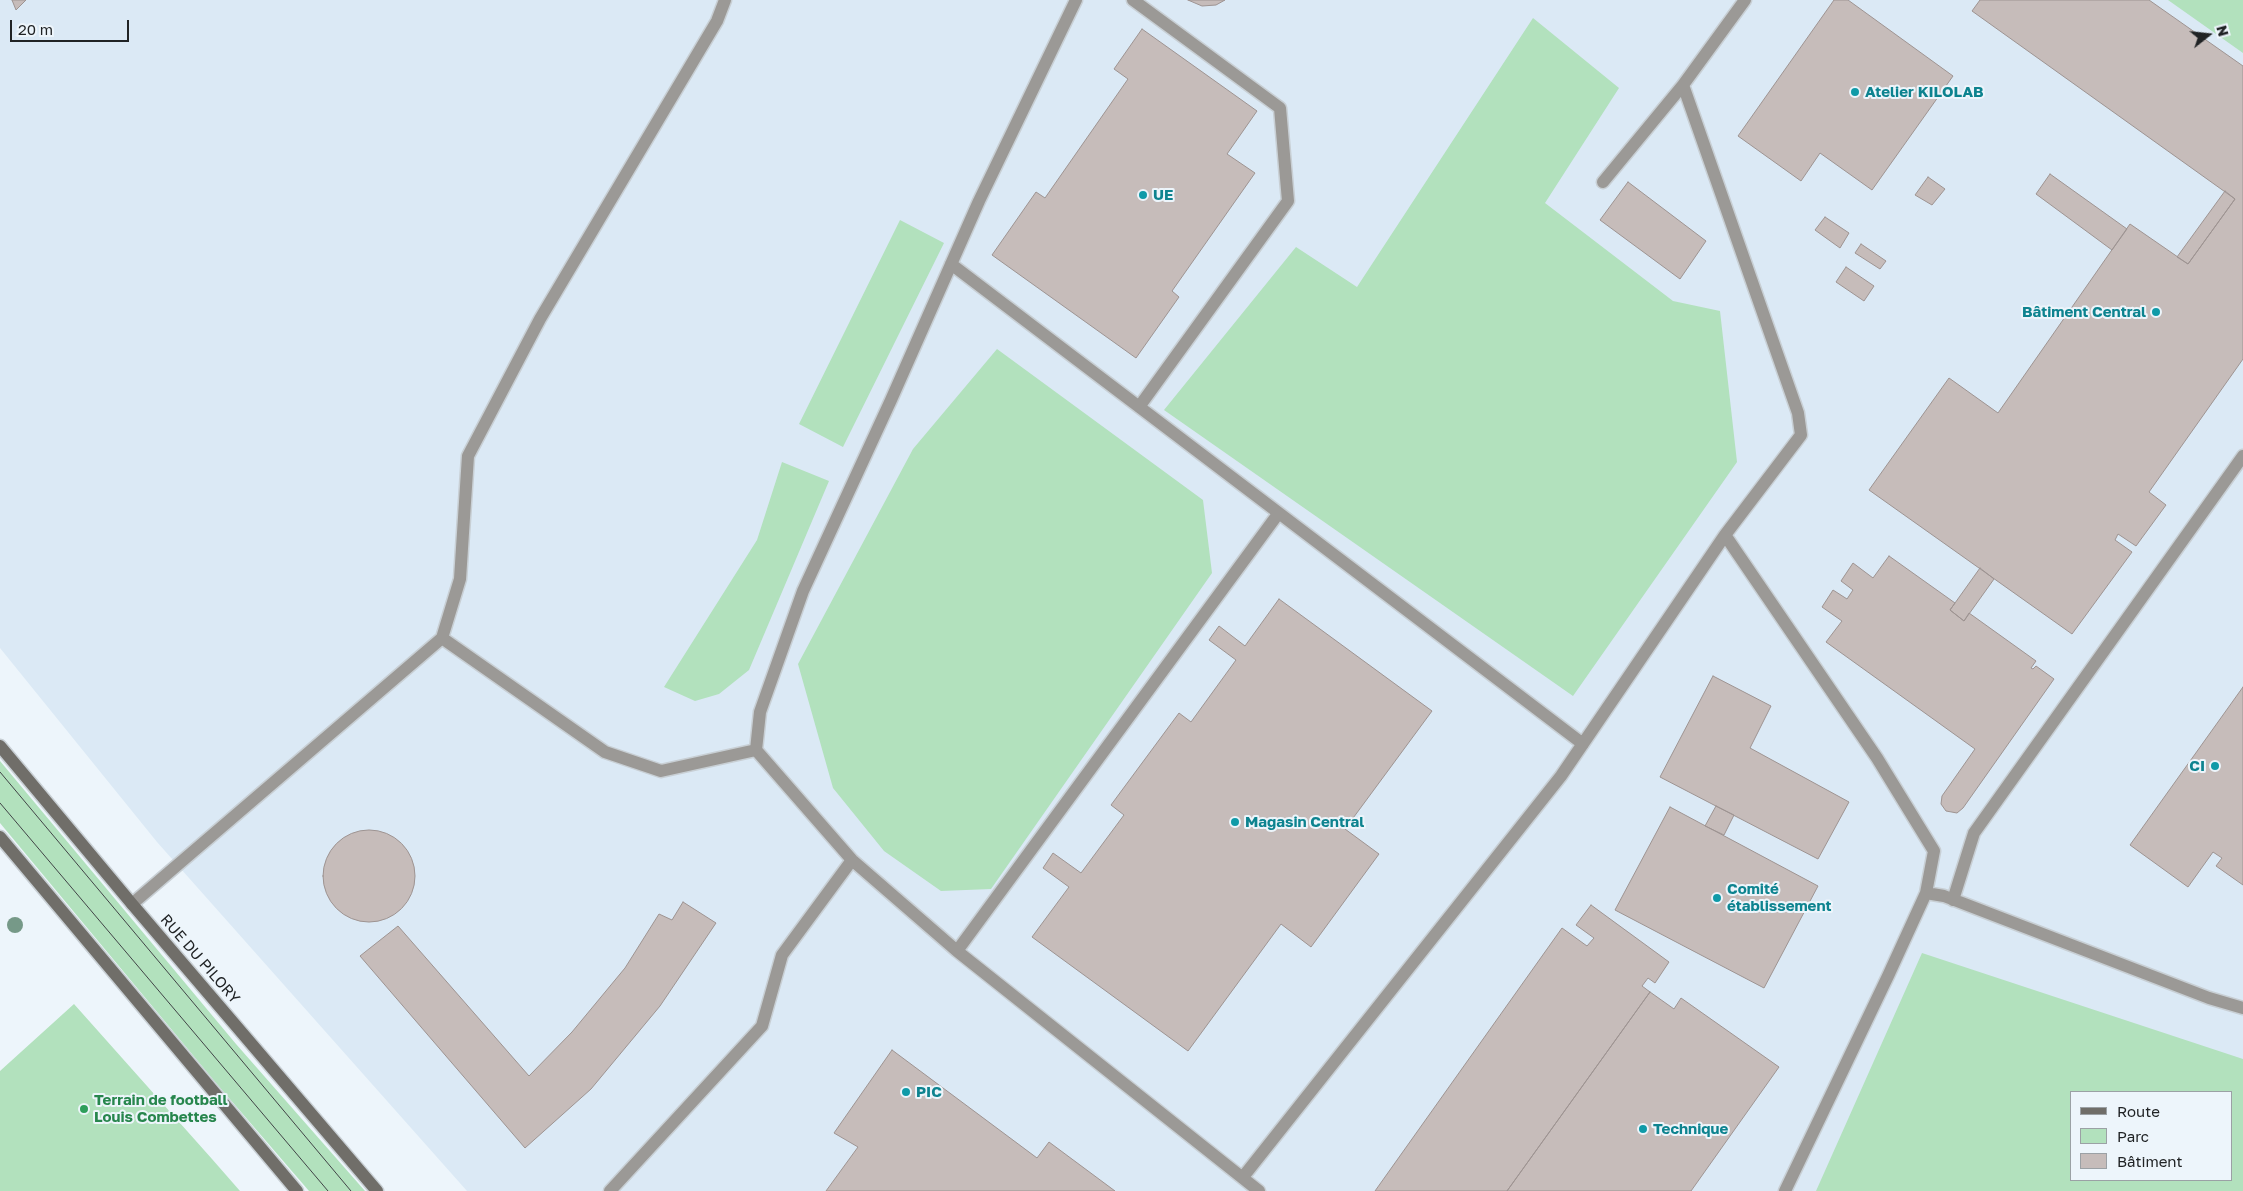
<!DOCTYPE html>
<meta charset="utf-8">
<style>
body{margin:0}
#map{position:relative;width:2243px;height:1191px;overflow:hidden;background:#edf5fb;font-family:"Golos Text",sans-serif}
canvas{display:block}
.legend{position:absolute;left:2070px;top:1091px;width:162px;height:90px;box-sizing:border-box;background:#edf5fb;border:1px solid #9ba1a5;margin:0;padding:6px 9px;list-style:none;font-size:15px;color:#202325}
.legend li{display:flex;align-items:center;gap:10px;height:25px}
.legend b{width:25px;border:1px solid #9ba1a5}
.north{position:absolute;left:2183px;top:10px;width:50px;height:50px;-webkit-text-stroke:4px #edf5fb;paint-order:stroke;rotate:74deg;font-size:14px;font-weight:700;line-height:20px;text-align:center;color:#202325}
.north::after{content:'';display:block;margin:auto;width:18px;height:22px;background:#202325;clip-path:polygon(50% 0,100% 100%,50% 72%,0 100%)}
.scale{position:absolute;left:10px;top:20px;width:119px;height:22px;box-sizing:border-box;border:2px solid #202325;border-top:0;padding-left:6px;font-size:15px;line-height:18px;white-space:nowrap;color:#202325;-webkit-text-stroke:4px #edf5fb;paint-order:stroke}
</style>
<div id="map">
<canvas width="2243" height="1191"></canvas>
<ul class="legend">
<li><b style="height:6px;background:#706e69"></b>Route</li>
<li><b style="height:14px;background:#b2e1bd"></b>Parc</li>
<li><b style="height:14px;background:#c6bcba"></b>Bâtiment</li>
</ul>
<div class="north">N</div>
<div class="scale">20 m</div>
</div>
<script>
const context = document.querySelector('canvas').getContext('2d');
context.lineJoin = 'round';
function paint(path, color) { context.fillStyle = color; context.fill(path, 'evenodd'); }
const toPath = rows => new Path2D(rows.map(r => 'M' + r).join(''));
function stroke(path, color, width, dash) { context.strokeStyle = color; context.lineWidth = width; context.lineCap = dash ? 'butt' : 'round'; context.setLineDash(dash || []); context.stroke(path); }
function label(font, color, halo, rows, align = 'center') {
  context.font = font + ' "Golos Text",sans-serif'; context.lineWidth = 4; context.setLineDash([]); context.textBaseline = 'middle'; context.strokeStyle = halo; context.fillStyle = color; for (const [text, x, y, turn = 0] of rows) {
    context.save(); context.translate(x, y); context.rotate((+turn || 0) * Math.PI / 180); context.textAlign = isNaN(turn) ? turn : align; if (halo) context.strokeText(text, 0, 0); context.fillText(text, 0, 0); context.restore();
  }
}
const built = toPath([
 [0,0,2243,0,2243,1191,467,1191,157,842,0,648],
 [2072,1092,2232,1092,2232,1180,2072,1180]
]);
const green = toPath([
 [2168,0,2243,0,2243,53],
 [1533,18,1619,88,1545,203,1673,301,1720,311,1737,462,1573,696,1164,410,1296,247,1357,287],
 [900,220,944,243,843,447,799,424],
 [997,349,1203,500,1212,573,991,889,941,891,884,851,833,788,798,664,913,449],
 [782,462,829,481,749,670,719,694,695,701,664,687,757,540],
 [0,761,236,1044,365,1191,309,1191,216,1083,0,823],
 [1922,953,2243,1059,2243,1191,1816,1191],
 [2072,1092,2232,1092,2232,1180,2072,1180],
 [74,1004,212,1159,240,1191,0,1191,0,1071]
]);
const building = toPath([
 [12,0,26,0,16,10,12,0],
 [1188,0,1225,0,1216,5,1202,6,1188,0],
 [1834,0,1848,0,1953,76,1872,190,1820,153,1801,181,1738,136,1834,0],
 [1980,0,2149,0,2243,66,2243,359,2149,492,2166,505,2136,546,2118,534,2115,540,2132,552,2072,634,1869,490,1949,378,1998,413,2130,224,2188,264,2235,199,1972,11,1980,0],
 [1142,29,1257,111,1227,154,1255,173,1172,291,1179,297,1136,358,992,255,1036,192,1045,198,1128,79,1114,69,1142,29],
 [2050,174,2127,229,2112,250,2036,194,2050,174],
 [1928,177,1945,189,1932,205,1915,195,1928,177],
 [1628,182,1706,241,1680,279,1600,220,1628,182],
 [2225,191,2235,199,2188,264,2177,257,2225,191],
 [1825,217,1849,233,1840,248,1815,230,1825,217],
 [1861,244,1886,261,1880,269,1855,253,1861,244],
 [1846,267,1874,286,1864,301,1836,282,1846,267],
 [1889,556,1955,603,1950,610,1964,621,1969,613,2036,661,2031,668,2033,669,2036,666,2054,679,1963,808,1957,813,1946,811,1941,804,1942,796,1975,749,1826,642,1842,621,1822,607,1833,590,1847,599,1853,590,1841,581,1853,563,1873,578,1889,556],
 [1980,568,1994,579,1964,621,1950,610,1980,568],
 [1279,599,1432,711,1345,829,1379,854,1311,947,1281,924,1188,1051,1032,937,1069,887,1043,868,1053,853,1081,873,1124,815,1111,805,1179,713,1191,722,1236,660,1209,640,1219,626,1245,646,1279,599],
 [1713,676,1771,706,1750,748,1849,802,1818,859,1660,777,1713,676],
 [2243,687,2243,885,2216,866,2222,858,2213,852,2188,887,2130,845,2243,687],
 [1716,806,1734,815,1724,835,1705,826,1716,806],
 [1670,807,1818,886,1764,988,1615,910,1670,807],
 '323 876a46 46 0 1 1 92 0a46 46 0 1 1-92 0Z',
 [683,902,716,923,660,1006,591,1089,525,1148,360,956,398,926,529,1076,572,1032,625,968,659,914,672,920,683,902],
 [1591,905,1669,962,1655,983,1648,978,1642,986,1650,992,1507,1191,1375,1191,1562,928,1587,946,1594,938,1576,925,1591,905],
 [1650,992,1674,1009,1681,998,1779,1067,1691,1191,1507,1191,1650,992],
 [892,1050,1037,1158,1049,1142,1115,1191,826,1191,858,1147,834,1133,892,1050]
]);
const service = toPath([
 [1133,0,1280,108,1288,201,1139,407],
 [1603,182,1683,85],
 [951,264,1583,744],
 [1725,535,1877,758,1934,851,1926,893,1888,976,1785,1191],
 [442,638,605,752,661,771,756,750,760,712,803,591,891,400,979,201,1076,0],
 [756,750,852,860,957,951,1259,1191],
 [1926,893,1944,896,2209,998,2243,1008],
 [1953,900,1974,833,2243,456],
 [132,904,442,638,460,579,468,456,540,319,717,21,725,0],
 [957,951,1278,514],
 [1243,1177,1561,776,1725,535,1801,435,1798,413,1683,85,1745,0],
 [610,1191,762,1026,782,955,852,860]
]);
const secondary = toPath([
 [0,746,132,904,377,1191],
 [0,837,297,1191]
]);
const tram = toPath([
 [0,772,351,1191],
 [0,803,328,1191]
]);
const trees = [
 [15,925]
];
const markers = [
 [1855,92,5,"#0f9aa8"],
 [1143,195,5,"#0f9aa8"],
 [2156,312,5,"#0f9aa8"],
 [2215,766,5,"#0f9aa8"],
 [1235,822,5,"#0f9aa8"],
 [1717,898,5,"#0f9aa8"],
 [906,1092,5,"#0f9aa8"],
 [84,1109,5,"#2e9e5b"],
 [1643,1129,5,"#0f9aa8"]
];
const cultureNames = [
 ["Atelier KILOLAB",1865,92],
 ["UE",1153,195],
 ["Bâtiment Central",2146,312,"right"],
 ["CI",2205,766,"right"],
 ["Magasin Central",1245,822],
 ["Comité",1727,889],
 ["établissement",1727,906],
 ["PIC",916,1092],
 ["Technique",1653,1129]
];
const streetNames = [
 ["RUE DU PILORY",200,959,49]
];
const leisureNames = [
 ["Terrain de football",94,1100],
 ["Louis Combettes",94,1117]
];
paint(built, '#dbe9f5');
paint(green, '#b2e1bd');
paint(building, '#c6bcba');
stroke(building, '#9e9492', 1);
stroke(service, '#c8cfd4', 15);
stroke(secondary, '#c8cfd4', 15);
stroke(service, '#9b9996', 12);
stroke(secondary, '#706e69', 12);
stroke(tram, '#414447', 1);
context.fillStyle = '#769988';
for (const [x, y] of trees) { context.beginPath(); context.arc(x, y, 8, 0, 2 * Math.PI); context.fill(); }
for (const [x, y, r, color] of markers) { const dot = new Path2D(); dot.arc(x, y, r, 0, 2 * Math.PI); context.fillStyle = color; context.fill(dot); stroke(dot, '#edf5fb', 2); }
label('bold 15px', '#0d838f', '#edf5fb', cultureNames, 'left');
label('15px', '#202325', '#edf5fb', streetNames);
label('bold 15px', '#27864d', '#edf5fb', leisureNames, 'left');
</script>
